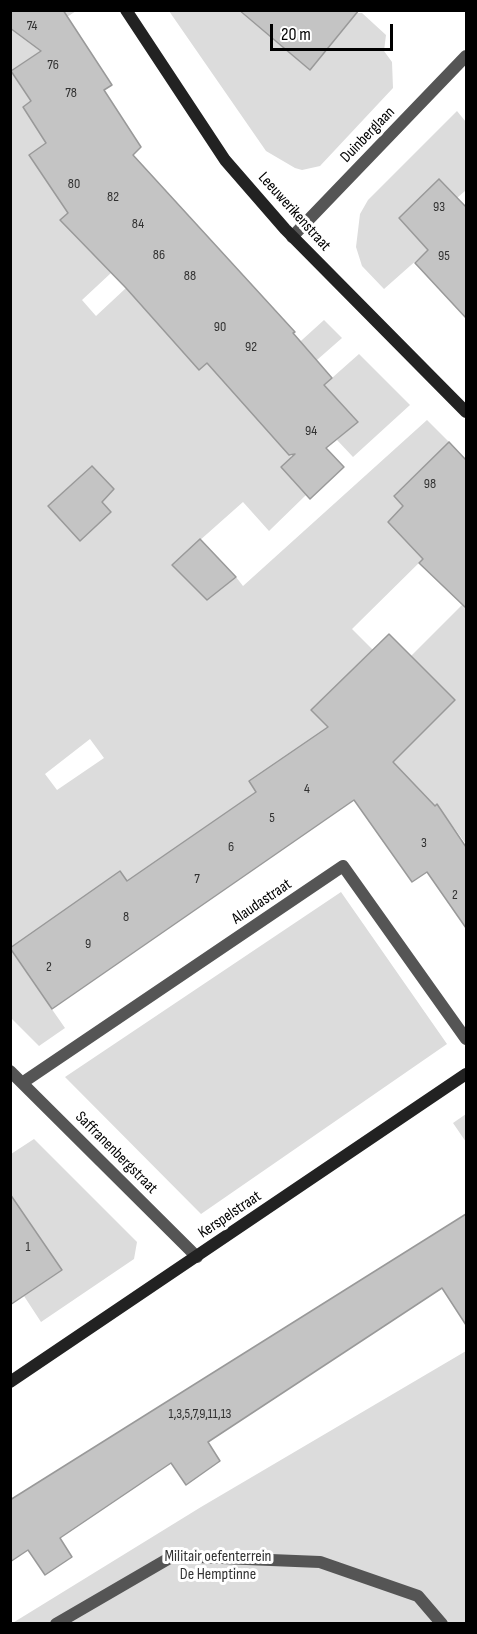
<!DOCTYPE html>
<style>
body{margin:0}
#map{position:relative;width:477px;height:1634px;overflow:hidden;background:#fff;font-family:"Sofia Sans Condensed",sans-serif}
canvas{display:block}
.frame{position:absolute;inset:0;border:12px solid #000;pointer-events:none}
.scale{position:absolute;left:270px;top:24px;width:123px;height:27px;box-sizing:border-box;border:3px solid #000;border-top:0;padding-left:8px;font-size:18px;line-height:21px;white-space:nowrap;color:#000;-webkit-text-stroke:4px #fff;paint-order:stroke}
</style>
<div id="map">
<canvas width="477" height="1634"></canvas>
<div class="frame"></div>
<div class="scale">20 m</div>
</div>
<script>
const context = document.querySelector('canvas').getContext('2d');
context.lineJoin = 'round';
function paint(path, color) { context.fillStyle = color; context.fill(path, 'evenodd'); }
const toPath = rows => new Path2D(rows.map(r => 'M' + r).join(''));
function stroke(path, color, width, dash) { context.strokeStyle = color; context.lineWidth = width; context.lineCap = dash ? 'butt' : 'round'; context.setLineDash(dash || []); context.stroke(path); }
function label(font, color, halo, rows, align = 'center') {
  context.font = font + ' "Sofia Sans Condensed",sans-serif'; context.lineWidth = 6; context.setLineDash([]); context.textBaseline = 'middle'; context.strokeStyle = halo; context.fillStyle = color; for (const [text, x, y, turn = 0] of rows) {
    context.save(); context.translate(x, y); context.rotate((+turn || 0) * Math.PI / 180); context.textAlign = isNaN(turn) ? turn : align; if (halo) context.strokeText(text, 0, 0); context.fillText(text, 0, 0); context.restore();
  }
}
const green = toPath([
 [49,11,76,11,67,17,75,28,11,71,31,101,23,107,47,142,29,155,68,213,61,220,111,273,82,300,96,316,126,288,199,370,207,363,238,398,324,320,342,338,260,410,271,434,303,470,292,480,306,495,269,531,243,502,172,565,207,600,236,577,243,586,427,420,449,442,394,495,403,506,388,522,402,536,430,552,352,629,373,650,311,710,354,752,249,781,256,792,158,860,166,872,11,948,11,28,17,33],
 [91,466,114,489,102,502,111,512,80,540,48,506],
 [90,739,104,758,57,790,45,774],
 [169,11,239,11,310,70,357,13,362,13,386,35,384,51,392,62,393,88,320,166,302,170,295,168,266,151],
 [457,111,466,122,465,191,457,198,439,180,399,218,428,250,384,289,362,266,356,247,360,214,368,200],
 [359,354,410,405,353,457,337,440,358,421,324,385],
 [463,604,466,608,466,844,437,805,383,842,368,819,393,762,454,700,411,656],
 [341,892,447,1044,201,1214,65,1077],
 [10,949,65,1028,39,1046,11,1018],
 [466,1114,466,1142,453,1123],
 [34,1139,137,1242,134,1259,41,1322,24,1296,62,1270,24,1214,11,1224,11,1154],
 [466,1351,466,1623,11,1624,201,1507]
]);
const building = toPath([
 [10,10,63,10,112,85,104,90,141,147,133,155,295,332,293,333,332,378,324,385,358,422,326,448,344,467,310,499,281,467,295,454,289,455,207,363,199,370,126,288,60,220,68,213,29,155,46,143,23,107,31,101,11,71,41,51,10,28,10,10],
 [239,10,359,10,310,70,239,10],
 [439,179,466,207,466,318,415,263,428,250,399,218,439,179],
 [449,442,466,460,466,608,419,563,423,559,388,522,403,506,394,496,449,442],
 [92,466,114,489,102,502,111,512,80,541,48,506,92,466],
 [200,539,236,577,207,600,172,565,200,539],
 [389,634,455,700,393,762,435,806,437,804,466,847,466,928,427,872,412,882,354,800,52,1009,10,948,120,871,127,881,256,792,249,781,328,727,311,710,389,634],
 [10,1194,62,1270,10,1305,10,1194],
 [466,1214,466,1325,442,1288,208,1442,220,1461,186,1485,171,1463,60,1538,72,1557,45,1575,28,1550,10,1562,10,1500,466,1214]
]);
const lane = toPath([
 [56,1624,173,1556,320,1562,418,1596,442,1624]
]);
const street = toPath([
 [292,237,466,56],
 [10,1071,197,1257],
 [22,1083,343,866,466,1039]
]);
const secondary = toPath([
 [126,10,225,160,285,229,466,412],
 [10,1382,466,1074]
]);
const numberNames = [
 ["74",32,26],
 ["76",53,65],
 ["78",71,93],
 ["80",74,184],
 ["82",113,197],
 ["93",439,207],
 ["84",138,224],
 ["86",159,255],
 ["95",444,256],
 ["88",190,276],
 ["90",220,327],
 ["92",251,347],
 ["94",311,431],
 ["98",430,484],
 ["4",307,789],
 ["5",272,818],
 ["3",424,843],
 ["6",231,847],
 ["7",197,879],
 ["2",455,895],
 ["8",126,917],
 ["9",88,944],
 ["2",49,967],
 ["1",28,1247],
 ["1,3,5,7,9,11,13",200,1414]
];
const streetNames = [
 ["Duinberglaan",368,135,-46],
 ["Leeuwerikenstraat",294,212,48],
 ["Alaudastraat",262,902,-34],
 ["Saffranenbergstraat",116,1153,45],
 ["Kerspelstraat",230,1215,-34]
];
const parkNames = [
 ["Militair oefenterrein",218,1557],
 ["De Hemptinne",218,1575]
];
paint(green, '#dcdcdc');
paint(building, '#c4c4c4');
stroke(building, '#999', 1.5);
stroke(lane, '#555', 12);
stroke(street, '#555', 12);
stroke(secondary, '#222', 12);
label('14px', '#313131', null, numberNames);
label('16px', '#000', '#fff', streetNames);
label('16px', '#333', '#fff', parkNames);
</script>
